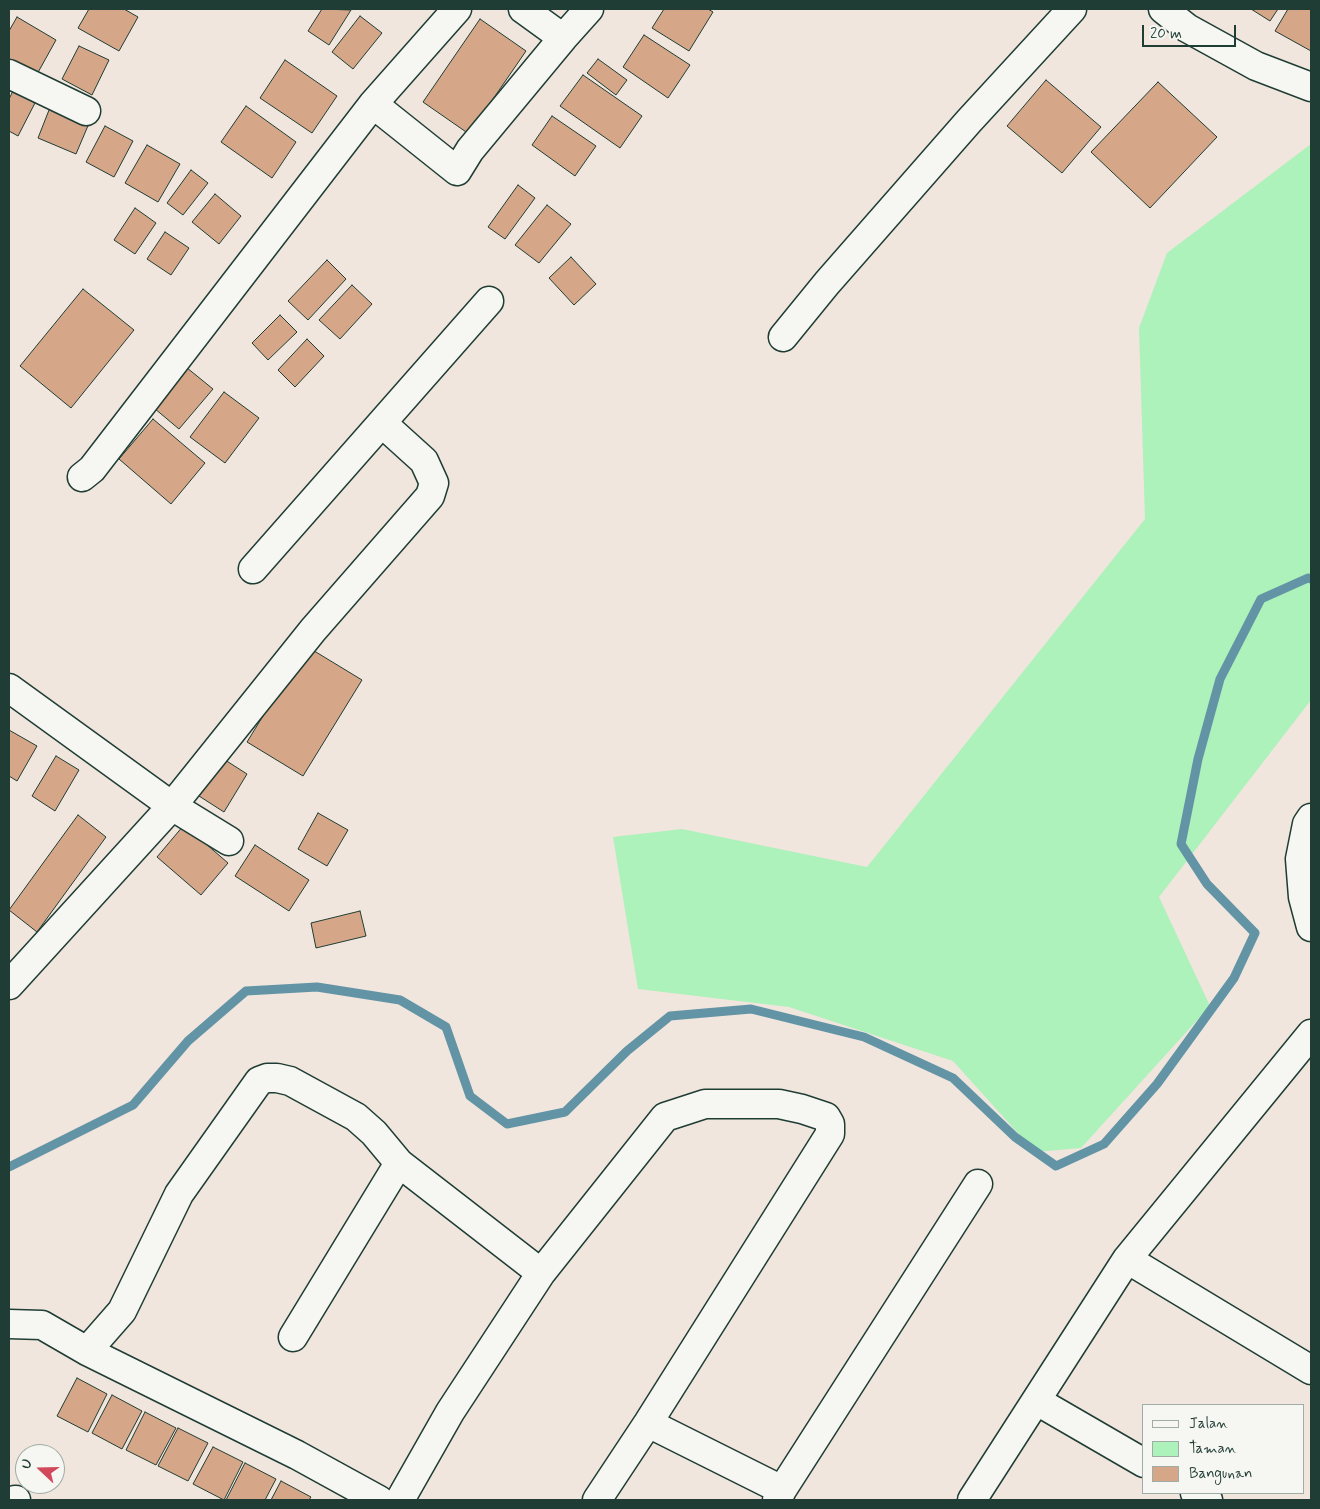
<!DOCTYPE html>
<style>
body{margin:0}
#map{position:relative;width:1320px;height:1509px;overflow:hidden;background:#f0e6dd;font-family:Mynerve,sans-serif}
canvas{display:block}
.frame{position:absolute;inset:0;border:10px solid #1f3d34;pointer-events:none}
.legend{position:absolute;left:1142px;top:1404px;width:162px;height:90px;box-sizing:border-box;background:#f6f6f2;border:1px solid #a0aca6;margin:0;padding:6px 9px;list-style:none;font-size:15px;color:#1f3d34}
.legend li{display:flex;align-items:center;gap:10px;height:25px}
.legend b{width:25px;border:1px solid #a0aca6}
.north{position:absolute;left:15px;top:1444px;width:50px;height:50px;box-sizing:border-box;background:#f6f6f2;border:1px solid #a0aca6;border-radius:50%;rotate:291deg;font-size:14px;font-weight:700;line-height:20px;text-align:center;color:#1f3d34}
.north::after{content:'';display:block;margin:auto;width:18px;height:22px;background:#d1495b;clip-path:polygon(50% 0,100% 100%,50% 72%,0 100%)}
.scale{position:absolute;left:1142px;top:25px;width:94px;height:22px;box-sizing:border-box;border:2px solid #1f3d34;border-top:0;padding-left:6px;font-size:15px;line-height:18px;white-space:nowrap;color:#1f3d34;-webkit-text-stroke:4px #f6f6f2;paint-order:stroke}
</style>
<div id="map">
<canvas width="1320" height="1509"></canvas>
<div class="frame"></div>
<ul class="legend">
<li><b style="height:6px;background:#f6f6f2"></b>Jalan</li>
<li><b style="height:14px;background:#adf1bb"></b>Taman</li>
<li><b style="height:14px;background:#d6a688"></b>Bangunan</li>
</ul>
<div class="north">U</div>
<div class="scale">20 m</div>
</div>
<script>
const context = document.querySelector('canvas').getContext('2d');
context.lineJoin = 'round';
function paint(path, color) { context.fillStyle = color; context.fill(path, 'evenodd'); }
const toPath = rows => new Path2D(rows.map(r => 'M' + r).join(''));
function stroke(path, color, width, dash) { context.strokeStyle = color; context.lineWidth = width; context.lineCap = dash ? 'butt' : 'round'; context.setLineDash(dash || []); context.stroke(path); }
const green = toPath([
 [1311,144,1311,700,1159,897,1210,1006,1081,1148,1035,1152,953,1061,789,1007,638,989,613,837,682,829,867,867,1145,519,1139,328,1167,253]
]);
const stream = toPath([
 [9,1167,133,1105,188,1041,246,991,317,987,400,1000,446,1027,470,1096,507,1124,565,1112,627,1051,670,1016,751,1009,864,1037,953,1078,1015,1137,1056,1166,1104,1144,1157,1084,1234,978,1255,933,1207,884,1181,844,1198,759,1220,679,1261,599,1308,578,1311,579]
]);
const building = toPath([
 [89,9,124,9,138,17,119,51,78,28,89,9],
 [322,9,351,10,329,45,308,31,322,9],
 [664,9,708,9,713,12,689,51,652,28,664,9],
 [1251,9,1278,9,1270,21,1251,9],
 [1288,9,1311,9,1311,51,1275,31,1288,9],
 [360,16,382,33,353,69,332,52,360,16],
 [17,17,56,40,36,76,9,60,9,31,17,17],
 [480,19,526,51,469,134,423,102,480,19],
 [644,35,690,65,668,98,623,67,644,35],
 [79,46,109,60,92,95,62,79,79,46],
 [598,59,627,80,616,95,587,73,598,59],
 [285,60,337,96,312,133,260,98,285,60],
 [583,75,642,116,620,148,560,106,583,75],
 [1046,80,1101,127,1062,173,1007,126,1046,80],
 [1158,82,1217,137,1150,208,1091,152,1158,82],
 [13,91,35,103,18,136,9,131,9,99,13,91],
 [51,105,90,121,76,154,38,138,51,105],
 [246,106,296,142,272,178,221,142,246,106],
 [552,116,596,146,575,176,532,145,552,116],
 [105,126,133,141,114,177,86,162,105,126],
 [147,145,180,164,158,202,125,183,147,145],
 [191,170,208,183,183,215,167,203,191,170],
 [518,185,535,198,505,239,488,227,518,185],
 [215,194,241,216,219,244,192,222,215,194],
 [547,205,571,224,539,263,515,245,547,205],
 [135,208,156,223,135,254,114,240,135,208],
 [165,232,189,248,171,275,147,259,165,232],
 [571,257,596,284,574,305,549,278,571,257],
 [327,260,346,279,308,320,288,301,327,260],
 [352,285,372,304,340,339,319,320,352,285],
 [83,289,134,330,71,408,20,366,83,289],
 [280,315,297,332,268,360,252,343,280,315],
 [307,339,324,356,295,387,278,370,307,339],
 [181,363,213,389,179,429,148,403,181,363],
 [224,392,259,418,225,463,190,437,224,392],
 [153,419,205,463,171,504,119,459,153,419],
 [306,646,362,680,303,776,247,742,306,646],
 [9,730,37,746,17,781,9,776,9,730],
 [56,756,79,770,55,811,32,796,56,756],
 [222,758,247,774,224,812,199,796,222,758],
 [318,813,348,830,327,866,298,849,318,813],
 [78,815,106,837,37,932,9,910,78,815],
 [184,825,228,863,201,895,157,857,184,825],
 [255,845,309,880,289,911,235,876,255,845],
 [360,911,366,936,316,948,311,923,360,911],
 [77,1378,107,1394,88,1432,57,1416,77,1378],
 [112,1395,142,1411,122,1449,92,1433,112,1395],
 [145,1412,176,1428,156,1465,126,1450,145,1412],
 [178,1428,208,1443,188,1481,158,1466,178,1428],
 [213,1447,243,1462,224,1500,193,1484,213,1447],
 [245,1463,276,1479,265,1500,226,1500,245,1463],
 [281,1481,311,1497,309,1500,271,1500,281,1481]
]);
const minor = toPath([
 [523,9,563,38],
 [1163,9,1187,28,1256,66,1311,87],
 [9,74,86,111],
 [373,104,457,171,470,150,563,38,589,9],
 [783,337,827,283,969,121,1072,9],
 [82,477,92,469,373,104,457,9],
 [253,569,489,301],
 [9,688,172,806,229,841],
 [1311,818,1307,824,1300,859,1303,897,1311,927],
 [9,985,172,806,313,630,430,496,434,483,424,461,382,423],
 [1127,1259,1311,1370],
 [9,1324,42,1325,87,1351,297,1455,379,1500],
 [293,1337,399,1163,541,1273],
 [87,1351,122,1311,179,1194,259,1081,267,1078,277,1078,290,1081,356,1117,374,1133,399,1163],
 [1037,1401,1144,1463],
 [648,1423,782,1490],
 [1195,1493,1208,1500],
 [15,1500,16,1500],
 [400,1500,450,1412,541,1273,665,1117,705,1104,779,1104,802,1109,826,1117,830,1124,830,1134,648,1423,597,1500],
 [777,1500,782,1490,978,1184],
 [972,1500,1127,1259,1311,1034]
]);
paint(green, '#adf1bb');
stroke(stream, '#6294a5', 9);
paint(building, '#d6a688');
stroke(building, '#1f3d34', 1);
stroke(minor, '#1f3d34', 31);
stroke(minor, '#f6f6f2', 28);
</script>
